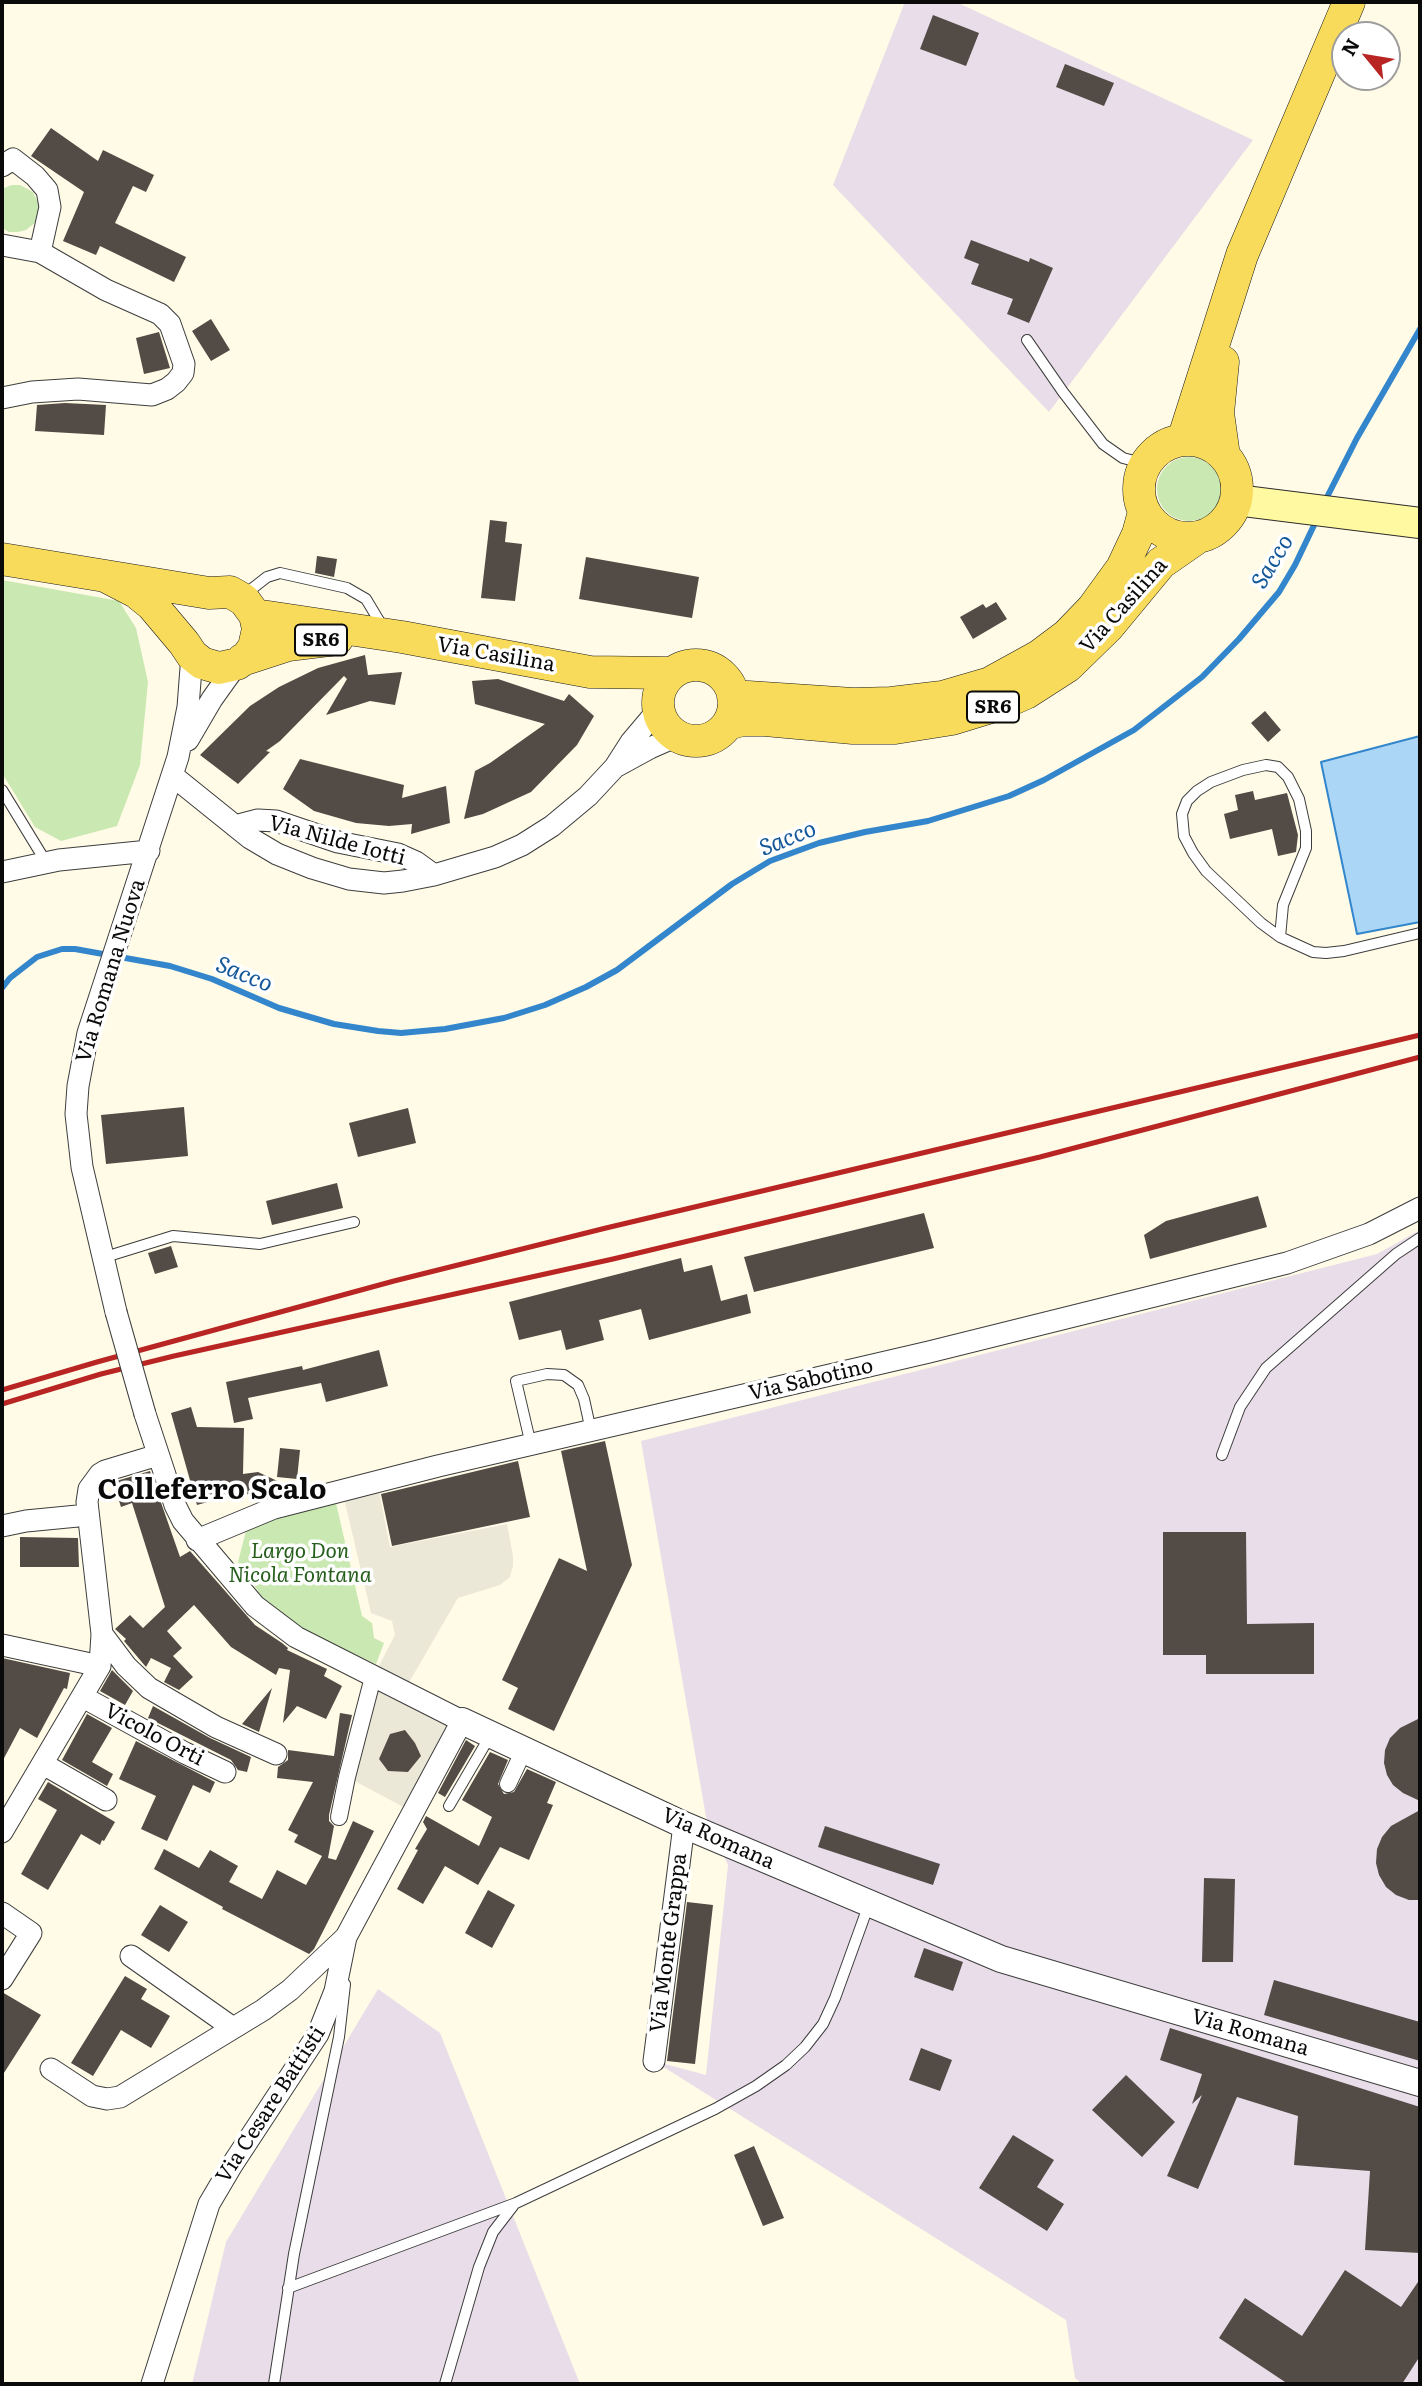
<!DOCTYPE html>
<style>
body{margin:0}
#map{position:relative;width:1422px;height:2386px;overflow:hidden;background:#fffbe6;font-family:Literata,serif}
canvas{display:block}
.frame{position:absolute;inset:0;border:4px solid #0a0a0a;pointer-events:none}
.north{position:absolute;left:1331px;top:21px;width:70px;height:70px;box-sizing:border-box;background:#fff;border:2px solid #9d9d9d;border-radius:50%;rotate:300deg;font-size:19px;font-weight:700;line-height:28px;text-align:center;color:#0a0a0a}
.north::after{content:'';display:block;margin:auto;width:24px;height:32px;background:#b82523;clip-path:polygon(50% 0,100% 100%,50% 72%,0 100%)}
</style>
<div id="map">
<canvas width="1422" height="2386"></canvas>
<div class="frame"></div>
<div class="north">N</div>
</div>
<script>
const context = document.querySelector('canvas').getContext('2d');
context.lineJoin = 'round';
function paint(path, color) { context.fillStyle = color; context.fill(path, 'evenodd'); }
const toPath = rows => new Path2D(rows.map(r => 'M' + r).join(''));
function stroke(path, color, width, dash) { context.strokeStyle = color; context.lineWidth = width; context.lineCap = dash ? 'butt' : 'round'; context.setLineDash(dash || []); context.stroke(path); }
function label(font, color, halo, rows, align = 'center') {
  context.font = font + ' Literata,serif'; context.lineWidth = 7; context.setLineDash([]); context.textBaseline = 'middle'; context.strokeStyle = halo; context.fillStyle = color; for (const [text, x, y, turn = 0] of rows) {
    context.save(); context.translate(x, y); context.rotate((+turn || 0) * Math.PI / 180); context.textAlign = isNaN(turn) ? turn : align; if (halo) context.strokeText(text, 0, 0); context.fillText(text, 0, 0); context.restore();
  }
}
const industrial = toPath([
 [905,2,956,2,1253,140,1049,412,833,185],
 [1420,1230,1420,2384,1082,2384,1075,2378,1066,2320,654,2061,706,2075,728,1865,706,1817,641,1441,1377,1254],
 [378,1989,440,2033,580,2384,192,2384,226,2242]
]);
const green = toPath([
 [12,185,20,185,33,192,40,207,35,223,26,230,18,232,9,232,2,228,2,189],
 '1157 489a32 32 0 1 1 64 0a32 32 0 1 1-64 0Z',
 [2,580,119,601,136,628,148,682,140,765,117,826,61,841,35,827,2,773],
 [336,1503,362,1616,372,1623,374,1638,384,1643,376,1664,297,1627,264,1600,238,1562,247,1527]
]);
const plaza = toPath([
 [377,1481,390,1547,507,1524,513,1556,513,1566,510,1577,500,1585,458,1598,404,1691,462,1721,413,1812,347,1777,373,1677,395,1635,392,1621,371,1613,342,1490],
 [405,1730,415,1743,421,1756,408,1772,393,1771,385,1767,379,1759,390,1734]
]);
const water = toPath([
 [1420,736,1420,922,1357,934,1321,762,1420,736]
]);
const stream = toPath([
 [1324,503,1357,438,1420,329],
 [2,988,10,978,37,957,62,949,75,949,170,966,212,979,279,1008,334,1024,378,1031,401,1033,445,1029,504,1018,545,1005,586,987,617,970,732,884,770,861,819,843,865,832,928,821,1009,796,1044,780,1134,730,1202,677,1239,639,1279,592,1295,565,1317,519]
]);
const building = toPath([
 [933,15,979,33,966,66,920,49],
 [1065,64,1114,83,1104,106,1056,87],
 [51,128,98,161,103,150,154,175,146,192,133,186,115,223,186,257,174,282,100,246,96,255,63,241,84,192,31,156],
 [971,240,1029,262,1030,258,1053,268,1029,323,1007,314,1013,299,971,284,979,264,964,258],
 [211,319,230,350,211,361,192,331],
 [159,332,170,368,144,374,136,338],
 [65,403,106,405,104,435,35,431,37,405],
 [490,520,507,522,505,542,522,544,515,601,481,598],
 [317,556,337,559,334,577,315,573],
 [586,557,699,577,692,618,579,599],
 [996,602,1007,619,973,639,960,617,983,604,986,608],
 [365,655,368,675,402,672,395,705,370,701,326,715,347,679,344,676,280,741,266,751,270,752,238,784,200,755,250,706,279,687,318,668],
 [498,679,564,701,569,694,594,716,577,745,531,792,483,814,464,819,475,771,490,763,545,724,475,704,472,681],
 [1265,711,1281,730,1268,742,1251,723],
 [300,759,404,785,402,798,446,786,450,823,411,834,412,824,389,826,356,823,314,811,283,789],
 [1253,791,1255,800,1287,793,1298,835,1296,852,1278,856,1272,829,1230,839,1224,814,1238,810,1235,795],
 [184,1107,188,1156,106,1164,101,1115],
 [408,1108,416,1143,358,1157,349,1123],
 [337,1183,343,1208,272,1225,266,1201],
 [1258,1196,1267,1227,1150,1259,1144,1235,1166,1221],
 [924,1213,934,1248,754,1292,744,1257],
 [171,1246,178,1267,155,1274,148,1253],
 [681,1258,684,1272,712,1265,721,1301,747,1294,751,1313,649,1340,641,1309,599,1320,604,1340,566,1350,561,1330,519,1340,509,1302],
 [379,1350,388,1386,326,1402,321,1383,248,1398,253,1419,234,1423,226,1382,302,1366,303,1370],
 [191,1407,197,1427,244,1428,243,1474,258,1472,286,1485,244,1495,243,1492,197,1505,171,1413],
 [605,1441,632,1565,554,1731,508,1709,518,1688,502,1680,559,1558,587,1571,561,1451],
 [280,1448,300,1450,297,1479,277,1477],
 [518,1461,530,1517,392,1546,381,1494],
 [150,1471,180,1557,190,1551,255,1625,282,1643,288,1648,287,1650,327,1669,324,1676,342,1686,326,1719,297,1706,283,1723,290,1670,279,1668,276,1675,231,1647,194,1605,167,1631,182,1648,173,1656,193,1677,179,1690,164,1682,171,1668,151,1658,146,1667,124,1641,126,1639,115,1629,130,1615,143,1628,165,1607,132,1503,121,1507,113,1482],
 [1163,1532,1246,1532,1247,1624,1314,1623,1314,1674,1206,1674,1206,1655,1163,1655],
 [20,1537,78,1538,79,1567,20,1567],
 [2,1658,70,1673,67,1689,64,1688,37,1738,20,1728,2,1762],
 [112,1670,133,1691,125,1705,100,1691],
 [272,1688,259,1732,242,1724],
 [153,1706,210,1738,251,1757,247,1772,238,1770,231,1760,148,1718],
 [340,1713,352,1715,329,1815,329,1821,334,1826,328,1858,336,1860,353,1821,374,1831,314,1949,309,1954,222,1909,223,1907,154,1869,164,1849,199,1868,210,1850,238,1866,229,1882,262,1899,277,1870,306,1885,322,1856,294,1842,298,1835,288,1830,313,1782,277,1778,278,1767,288,1760,288,1750,334,1756],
 [87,1714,112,1728,92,1762,113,1774,107,1786,62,1760],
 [1420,1718,1420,1801,1403,1793,1393,1785,1387,1775,1384,1763,1385,1750,1390,1738,1400,1728],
 [405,1730,415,1743,421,1756,408,1772,388,1771,379,1759,390,1734],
 [466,1740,475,1746,445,1797,438,1793],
 [136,1741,215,1782,210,1793,193,1785,167,1841,141,1829,156,1796,119,1779],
 [490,1752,508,1760,498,1784,504,1794,514,1792,527,1769,556,1782,547,1803,553,1805,529,1860,500,1847,478,1885,445,1866,423,1904,397,1889,418,1850,415,1849,427,1829,423,1822,426,1816,479,1846,492,1817,462,1800],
 [48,1782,115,1822,104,1841,102,1840,100,1845,81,1834,48,1890,21,1874,57,1810,38,1799],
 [1420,1810,1420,1900,1409,1900,1396,1895,1386,1887,1379,1875,1376,1863,1377,1849,1382,1837,1391,1826],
 [825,1826,940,1864,933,1885,818,1847],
 [1204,1878,1235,1879,1233,1962,1202,1962],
 [488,1890,515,1905,492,1948,465,1933],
 [687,1902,713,1905,695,2064,667,2061],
 [160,1905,188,1922,169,1952,141,1935],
 [924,1948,963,1962,953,1991,914,1977],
 [125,1976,147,1989,141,1999,170,2016,151,2048,121,2030,93,2076,71,2063],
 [1274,1980,1420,2022,1420,2061,1264,2015],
 [2,1992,41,2015,2,2076],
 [1170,2028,1420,2107,1420,2253,1365,2250,1370,2171,1294,2165,1298,2116,1237,2097,1198,2189,1167,2176,1202,2095,1192,2104,1202,2074,1160,2060],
 [921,2048,952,2060,940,2091,909,2080],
 [1126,2075,1175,2122,1142,2157,1092,2110],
 [1013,2135,1054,2160,1037,2187,1064,2204,1047,2231,979,2188],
 [754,2146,784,2218,763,2226,734,2155],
 [1345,2270,1401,2307,1420,2279,1420,2356,1402,2384,1288,2384,1219,2338,1245,2298,1302,2336]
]);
const service = toPath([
 [1027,340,1063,392,1103,444,1123,458,1146,464],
 [244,595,267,577,280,573,347,588,366,599,384,629],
 [2,790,46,862],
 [1280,937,1283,905,1306,848,1306,831,1299,799,1288,777,1278,767,1266,765,1243,770,1211,782,1197,791,1187,801,1182,814,1184,836,1193,853,1206,871,1261,923,1280,937,1313,952,1326,953,1344,951,1420,933],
 [102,1258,173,1236,260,1244,354,1222],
 [531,1445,516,1381,547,1374,564,1375,578,1385,584,1399,591,1431],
 [1222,1455,1240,1407,1266,1368,1396,1254,1420,1238],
 [449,1806,490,1736],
 [288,2288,516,2203,715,2109,756,2086,786,2065,805,2047,823,2024,835,1998,869,1904],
 [274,2384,294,2254,339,2037,345,1984],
 [445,2384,479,2267,493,2232,513,2206]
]);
const pedestrian = toPath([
 [508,1784,524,1750],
 [339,1817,347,1777,373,1677]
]);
const minor = toPath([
 [2,166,13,159,35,176,47,190,50,207,40,252],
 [2,245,40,252,106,290,160,314,170,324,184,364,183,373,176,382,167,389,152,395,78,389,32,392,2,398],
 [188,740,212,699,237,664],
 [617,766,650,748,675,737,680,738],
 [173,776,250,838,277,854,312,868,349,879,384,883,403,881,434,875,495,857,522,845,552,826,588,796,615,767,631,742,658,710],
 [235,826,258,820,276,821,338,842,398,854,416,862,434,875],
 [2,872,59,860,149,851],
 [116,1312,82,1167,76,1114,78,1086,88,1033,178,757,188,707,192,655],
 [145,1414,175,1505,183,1521,255,1606,296,1637,462,1721,346,1937,335,1991,318,2034,232,2165,209,2204,152,2384],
 [2,1526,26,1521,88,1515],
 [197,1540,274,1508,438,1466,929,1352,1287,1263,1369,1234,1420,1208],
 [102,1634,126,1666,149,1688,216,1727,276,1754],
 [2,1645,100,1666],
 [83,1697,185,1753,225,1772],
 [43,1764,106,1800],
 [2,1832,100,1666,102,1634,87,1502,89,1489,100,1474,105,1471,158,1455],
 [2,1913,31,1933,2,1979],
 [131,1956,233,2028],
 [654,2061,684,1825],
 [51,2069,92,2096,107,2099,120,2097,263,2010,290,1990,346,1937]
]);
const tertiary = toPath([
 [462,1721,684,1825,1001,1959,1420,2083]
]);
const secondary = toPath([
 [1236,500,1420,523]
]);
const primary = toPath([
 [1223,362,1218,413,1224,456],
 [1183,440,1242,255,1349,2],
 '1139 489a49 49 0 1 1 98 0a49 49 0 1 1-98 0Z',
 [2,559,209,593,230,592,244,600,255,615,258,629,254,647,247,657,237,664,219,668,202,663,192,655,184,643,152,605,136,592,107,577],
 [255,615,402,637,590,672,671,673],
 [242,660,288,645,337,639],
 '658 703a38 38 0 1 1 76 0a38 38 0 1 1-76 0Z',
 [733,696,853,704,891,703,942,697,990,683,1039,656,1067,635,1093,608,1122,568,1138,534,1144,512],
 [728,724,742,720,765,720,853,728,895,728,952,719,1001,704,1026,693,1068,666,1108,627,1161,563,1197,538]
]);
const rail = toPath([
 [2,1390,97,1362,394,1281,606,1228,1420,1035],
 [2,1404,101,1374,174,1356,613,1259,1040,1157,1420,1057]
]);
const minorBridge = toPath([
 [116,1312,145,1414]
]);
const shields = [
 [321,640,52],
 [993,707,52]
];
const shieldNames = [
 ["SR6",321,640],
 ["SR6",993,707]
];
const streetNames = [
 ["Via Casilina",1124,606,-48],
 ["Via Casilina",496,655,10],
 ["Via Nilde Iotti",337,841,15],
 ["Via Romana Nuova",111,971,-73],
 ["Via Sabotino",811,1380,-13],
 ["Vicolo Orti",154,1735,28],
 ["Via Romana",718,1839,24],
 ["Via Monte Grappa",669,1943,-83],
 ["Via Romana",1250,2033,16],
 ["Via Cesare Battisti",271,2105,-57]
];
const parkNames = [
 ["Largo Don",300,1552],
 ["Nicola Fontana",300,1576]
];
const waterNames = [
 ["Sacco",1273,562,-59],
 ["Sacco",788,839,-22],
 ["Sacco",244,975,22]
];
const districtNames = [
 ["Colleferro Scalo",212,1491]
];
paint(industrial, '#e9dde9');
paint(green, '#cae8b1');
paint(plaza, '#ece8d8');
paint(water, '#abd6f6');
stroke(water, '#3386cc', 2);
stroke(stream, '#3386cc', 6);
paint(building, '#524b46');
stroke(service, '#3d3d3d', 12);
stroke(pedestrian, '#3d3d3d', 18);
stroke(minor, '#3d3d3d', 23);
stroke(tertiary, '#3d3d3d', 28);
stroke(secondary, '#2c2c2c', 32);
stroke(primary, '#1b1b1b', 33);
stroke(service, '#fff', 10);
stroke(pedestrian, '#fff', 16);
stroke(minor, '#fff', 21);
stroke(tertiary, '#fff', 26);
stroke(secondary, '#fffaa1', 30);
stroke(primary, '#f9db5c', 32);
stroke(rail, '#b82523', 5);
stroke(minorBridge, '#3d3d3d', 23, []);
stroke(minorBridge, '#fff', 21);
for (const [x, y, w] of shields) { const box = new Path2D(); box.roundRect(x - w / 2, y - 15.5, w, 31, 5); context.fillStyle = '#fff'; context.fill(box); stroke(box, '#0a0a0a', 2); }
label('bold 19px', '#0a0a0a', null, shieldNames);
label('21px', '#0a0a0a', '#fff', streetNames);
label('italic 21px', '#265f1c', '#fff', parkNames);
label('italic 23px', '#155899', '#fff', waterNames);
label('bold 28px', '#0a0a0a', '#fff', districtNames);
</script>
